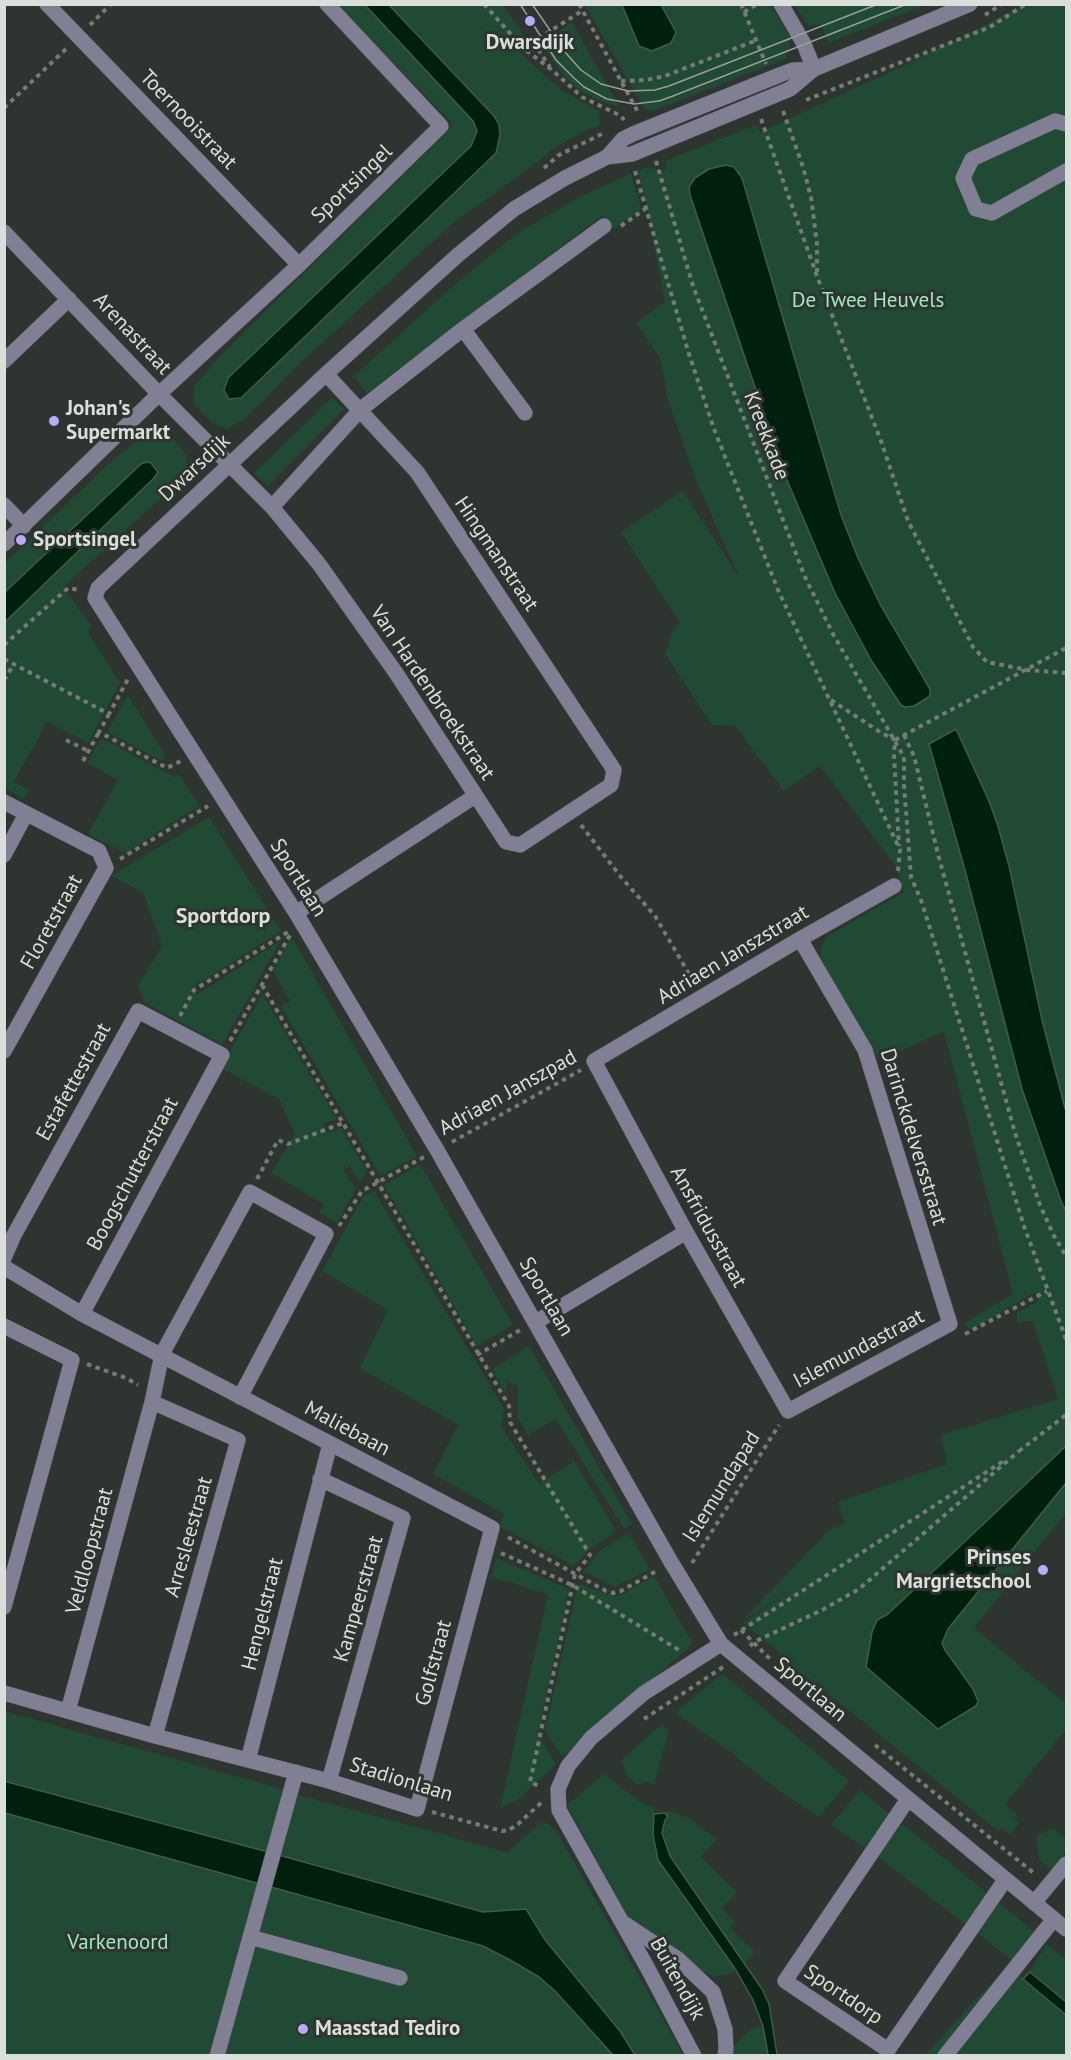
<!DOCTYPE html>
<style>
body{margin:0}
#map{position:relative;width:1071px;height:2060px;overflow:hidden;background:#2e3430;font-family:"PT Sans",sans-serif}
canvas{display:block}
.frame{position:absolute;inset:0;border:6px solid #dbdfdc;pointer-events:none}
</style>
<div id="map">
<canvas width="1071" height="2060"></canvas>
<div class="frame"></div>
</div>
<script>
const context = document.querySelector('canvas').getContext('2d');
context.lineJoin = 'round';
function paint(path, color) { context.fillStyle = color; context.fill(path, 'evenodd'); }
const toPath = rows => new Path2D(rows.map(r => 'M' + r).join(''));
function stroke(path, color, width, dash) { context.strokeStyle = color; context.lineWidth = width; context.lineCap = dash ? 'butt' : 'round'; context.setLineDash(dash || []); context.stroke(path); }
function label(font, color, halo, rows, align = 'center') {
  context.font = font + ' "PT Sans",sans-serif'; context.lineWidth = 6; context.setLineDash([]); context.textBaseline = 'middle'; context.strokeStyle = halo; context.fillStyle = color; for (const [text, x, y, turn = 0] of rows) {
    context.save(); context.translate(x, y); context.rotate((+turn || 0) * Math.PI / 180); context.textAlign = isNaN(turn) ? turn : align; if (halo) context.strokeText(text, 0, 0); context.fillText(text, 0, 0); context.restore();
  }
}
const green = toPath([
 [337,5,365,5,473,121,477,131,471,146,228,378,229,399,241,398,496,153,500,135,499,124,494,116,389,5,503,5,528,41,516,49,561,90,599,111,600,126,588,129,552,149,527,170,453,223,297,366,263,401,245,418,228,429,214,424,193,404,194,387,216,360,445,134,452,123],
 [585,5,622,5,639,46,676,32,661,5,771,5,791,39,786,59,653,111,644,108],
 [795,5,925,5,828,43,821,24,808,26],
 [1024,5,1066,5,1066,1513,974,1628,1066,1704,1066,1730,1005,1804,1017,1814,1014,1819,1019,1823,1010,1835,1001,1828,998,1831,845,1707,797,1671,777,1650,743,1623,794,1589,743,1620,829,1530,845,1524,838,1502,947,1464,941,1435,1058,1399,1033,1321,1017,1322,1017,1313,1038,1301,1035,1292,971,1330,964,1323,1013,1294,944,1032,879,1060,821,959,820,951,824,941,829,935,904,892,895,865,820,766,784,791,735,726,712,725,665,654,674,627,680,623,621,532,683,491,740,579,697,483,667,397,661,360,636,323,665,302,644,193,638,171,645,167,648,169,654,168,656,173,667,169,666,161,702,146,757,125,760,132,901,67],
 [572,22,619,107,600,101,580,91,565,77,541,43],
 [631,173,641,209,614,229,603,215,367,393,354,376,452,287,515,235,578,198],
 [332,398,344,409,268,486,254,473],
 [157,429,172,438,186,454,187,467,170,490,63,587,92,627,87,631,120,683,88,743,47,722,14,782,29,790,24,799,5,788,5,622,154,478,157,472,151,463,147,462,141,464,5,592,5,563,119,454],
 [128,695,165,755,162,761,107,732],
 [101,738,175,777,179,774,199,806,125,853,88,834,118,780,87,763],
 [209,817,281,931,193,987,197,995,281,940,222,1045,145,1003,138,986,162,946,143,892,111,876],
 [293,939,417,1156,380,1176,281,1006,290,1001,273,971,289,941],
 [262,994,337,1119,323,1124,328,1133,341,1128,367,1171,360,1183,349,1165,344,1171,356,1189,337,1223,319,1213,324,1204,271,1173,295,1134,279,1099,221,1068],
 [420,1164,513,1325,477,1346,384,1185],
 [374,1191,504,1409,501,1426,539,1484,574,1461,616,1531,592,1547,574,1566,499,1526,505,1514,433,1474,458,1425,360,1368,388,1310,322,1271,363,1197],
 [529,1346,632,1524,624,1529,556,1419,528,1435,517,1416,518,1386,508,1382,505,1393,492,1370],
 [629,1534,650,1569,615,1587,584,1571,595,1556,605,1547],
 [496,1558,569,1589,538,1735,556,1764,519,1799,500,1808,548,1594,492,1577],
 [654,1576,693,1644,562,1757,545,1730,578,1584,614,1596,621,1595],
 [724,1675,849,1781,819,1817,781,1792,736,1757,734,1754,675,1713,719,1676],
 [4,1711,285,1790,268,1852,5,1781],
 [662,1724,669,1731,654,1784,646,1782,637,1785,627,1776,621,1760],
 [604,1774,642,1803,655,1808,653,1835,672,1882,736,1970,731,1974,715,1976,704,1973,629,1917,625,1912,567,1805],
 [860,1790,889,1814,865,1848,831,1825],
 [298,1795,456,1838,507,1853,541,1822,549,1824,559,1836,677,2043,683,2055,5,2055,4,1796,546,1941,526,1909,483,1912,281,1856],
 [669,1811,688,1818,717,1839,701,1857,737,1893,722,1908,735,1922,730,1928,755,1952,745,1963,670,1856,662,1833,665,1820,668,1817,665,1813],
 [901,1823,987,1893,965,1924,878,1857],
 [1053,1828,1066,1839,1066,1852,1052,1870,1039,1860,1036,1836],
 [999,1903,1035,1932,1012,1960,1017,1975,1032,1980,1066,2008,1066,2055,924,2056,1012,1960,978,1934],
 [1046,1944,1066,1960,1066,2002,1030,1972],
 [763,2026,768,2055,729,2056,731,2050,743,2036,753,2028]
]);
const water = toPath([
 [365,5,389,5,494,116,499,124,500,135,496,153,241,398,229,399,224,390,228,378,471,146,477,131,473,121,365,5],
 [622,5,661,5,676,32,671,43,652,51,639,46,622,5],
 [726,165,734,167,742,178,810,411,841,515,858,558,880,604,930,689,930,695,927,698,914,706,905,707,901,705,871,660,835,593,784,473,690,195,689,187,695,178,709,169,726,165],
 [147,462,151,463,158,472,154,478,5,622,5,592,141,464,147,462],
 [956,729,989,801,998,826,1009,866,1042,1020,1066,1112,1066,1211,1061,1201,1022,1089,965,870,929,744,956,729],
 [1066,1446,1066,1483,948,1629,942,1643,945,1650,973,1689,978,1701,976,1706,938,1729,866,1667,872,1632,877,1620,888,1614,1066,1446],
 [4,1781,268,1852,483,1912,526,1909,546,1941,620,2031,635,2055,613,2055,555,1991,539,1977,510,1960,483,1946,5,1813,4,1781],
 [665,1813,668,1817,665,1820,662,1833,670,1856,762,1989,769,2004,777,2055,768,2055,763,2026,753,2000,736,1970,658,1860,653,1835,654,1814,665,1813],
 [1030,1972,1066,2002,1066,2015,1023,1979,1030,1972]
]);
const path = toPath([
 [484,4,523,48,552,70,582,97,621,116,624,120],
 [579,4,639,114],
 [741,4,766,64],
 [744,12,757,4],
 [985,15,1002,4],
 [90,25,111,4],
 [533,42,550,67],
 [523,48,582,11],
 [621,81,646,80,665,76,757,40],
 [806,100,990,27,1026,4],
 [4,108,68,47],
 [783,111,803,167,811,197,817,244,817,272],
 [761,119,817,276,881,441,908,521,973,647,987,662,1028,670,1066,673],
 [656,161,693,286,805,577,833,634,904,757,904,785,911,877,921,900,1025,1229,1066,1339],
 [544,168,559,155,604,133],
 [635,171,689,354,714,429,778,590,900,850,898,871],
 [621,226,645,209],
 [4,645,68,588,79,590],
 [4,659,109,714,128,679],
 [4,680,14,664],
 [831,700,880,732,895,740,894,755,899,846],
 [109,714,99,732,167,768,181,761],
 [904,735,914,756,939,858,1015,1133,1040,1205,1054,1236,1066,1256],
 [66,740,88,751],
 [895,740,1066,648],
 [83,761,99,732],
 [581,825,621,877,655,916,695,984],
 [120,859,208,806],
 [262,985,509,1406,510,1422,590,1555,575,1574,530,1782,541,1787],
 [180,1016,194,990,288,932],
 [230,1041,290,935],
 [452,1142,581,1070],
 [257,1179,278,1140,288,1144,343,1123],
 [339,1226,362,1191,424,1157],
 [965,1334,1047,1291],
 [477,1355,522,1329],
 [87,1364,126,1378,138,1385],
 [1019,1451,1066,1415],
 [508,1537,606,1591,613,1593,621,1591,658,1570],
 [501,1553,572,1585,679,1650],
 [692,1563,779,1425],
 [741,1630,772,1661],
 [734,1635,1005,1460],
 [750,1646,754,1642,822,1610,859,1589,1019,1451],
 [644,1719,723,1667],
 [875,1745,1035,1874],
 [432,1812,502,1831,509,1830,518,1824,541,1803]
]);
const minor = toPath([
 [47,4,299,265],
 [781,4,804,44,814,69],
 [814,69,790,89,632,154,607,157,565,178,514,209,458,255,326,374,98,588,95,598,296,913,437,1150,671,1562,721,1644,1066,1929],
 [1066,124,1055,121,972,159,963,178,976,209,992,213,1066,171],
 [607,157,623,139,633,134,782,74,793,70,814,69,970,4],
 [4,232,159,394,272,507,319,564,396,673,506,842,520,845,611,785,614,770,417,472,326,374],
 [463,329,525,413],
 [4,361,69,299],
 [4,505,24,526],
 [272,507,361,409,463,329,604,226],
 [4,544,159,394,299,265,441,126,327,4],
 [4,802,99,851,106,868,4,1051],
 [4,855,26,814],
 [296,913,475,796],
 [800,939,865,1050,950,1324,788,1411,686,1232,594,1061,800,939,894,886],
 [4,1258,14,1235,138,1011,222,1055,82,1314],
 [4,1267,82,1314,492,1528,417,1809,329,1781,155,1736,4,1693],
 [536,1322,686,1232],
 [4,1326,72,1360,4,1607],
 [152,1402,238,1440,155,1736],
 [320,1479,403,1518,329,1781],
 [68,1711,152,1402,162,1354,250,1192,326,1234,240,1397],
 [248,1760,330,1444],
 [908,1799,785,1981,888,2050,1005,1880],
 [1034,1903,1066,1864],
 [625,1924,678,1959,713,1992,725,2029,726,2048,725,2056],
 [250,1937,400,1978],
 [217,2056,296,1772],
 [694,2056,647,1967,559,1810,558,1789,568,1766,591,1738,644,1693,721,1644],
 [945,2056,1054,1919]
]);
const tram = toPath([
 [520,4,556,60,574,78,584,87,607,99,634,104,659,101,673,96,907,4],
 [532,4,565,52,581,70,601,84,628,91,655,90,669,86,878,4]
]);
const markers = [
 [530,21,6,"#b6acf8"],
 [54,421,6,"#b6acf8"],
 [21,540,6,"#b6acf8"],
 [1043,1570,6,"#b6acf8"],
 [303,2029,6,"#b6acf8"]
];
const poiNames = [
 ["Dwarsdijk",530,43,"center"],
 ["Johan's",66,409],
 ["Supermarkt",66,433],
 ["Sportsingel",33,540],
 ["Prinses",1031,1558,"right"],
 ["Margrietschool",1031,1582,"right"],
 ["Maasstad Tediro",315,2029]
];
const streetNames = [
 ["Toernooistraat",188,120,46],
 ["Sportsingel",352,184,-44],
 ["Arenastraat",132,334,47],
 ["Kreekkade",766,436,69],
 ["Dwarsdijk",195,468,-43],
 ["Hingmanstraat",496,554,56],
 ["Van Hardenbroekstraat",432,693,56],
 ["Sportlaan",298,878,58],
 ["Floretstraat",52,922,-61],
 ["Adriaen Janszstraat",733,955,-31],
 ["Estafettestraat",74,1082,-61],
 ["Adriaen Janszpad",508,1093,-29],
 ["Darinckdelversstraat",913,1137,73],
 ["Boogschutterstraat",133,1174,-62],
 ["Ansfridusstraat",708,1227,61],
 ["Sportlaan",546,1297,60],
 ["Islemundastraat",859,1349,-28],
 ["Maliebaan",347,1429,28],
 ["Islemundapad",722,1487,-58],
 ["Arresleestraat",189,1537,-74],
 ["Veldloopstraat",90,1551,-75],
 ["Kampeerstraat",359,1599,-74],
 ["Hengelstraat",263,1614,-76],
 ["Golfstraat",434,1663,-75],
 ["Sportlaan",810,1690,40],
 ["Stadionlaan",401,1780,17],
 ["Buitendijk",677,1979,61],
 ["Sportdorp",843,1995,34]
];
const parkNames = [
 ["De Twee Heuvels",868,301],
 ["Varkenoord",118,1943]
];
const neighbourhoodNames = [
 ["Sportdorp",223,917]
];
paint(green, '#204a33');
paint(water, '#00200e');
stroke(water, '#42594c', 1.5);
stroke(minor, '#4a4f4c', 16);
stroke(path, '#767b78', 4, [4.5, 4.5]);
stroke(minor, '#817f94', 15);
stroke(tram, '#999e9b', 1.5);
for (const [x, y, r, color] of markers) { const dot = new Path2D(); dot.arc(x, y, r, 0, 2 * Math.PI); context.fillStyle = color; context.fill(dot); stroke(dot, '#2e3430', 2); }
label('bold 21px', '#dbdfdc', '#2e3430', poiNames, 'left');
label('21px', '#dbdfdc', '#2e3430', streetNames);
label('21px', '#9eeabc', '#2e3430', parkNames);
label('bold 22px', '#dbdfdc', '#2e3430', neighbourhoodNames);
</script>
